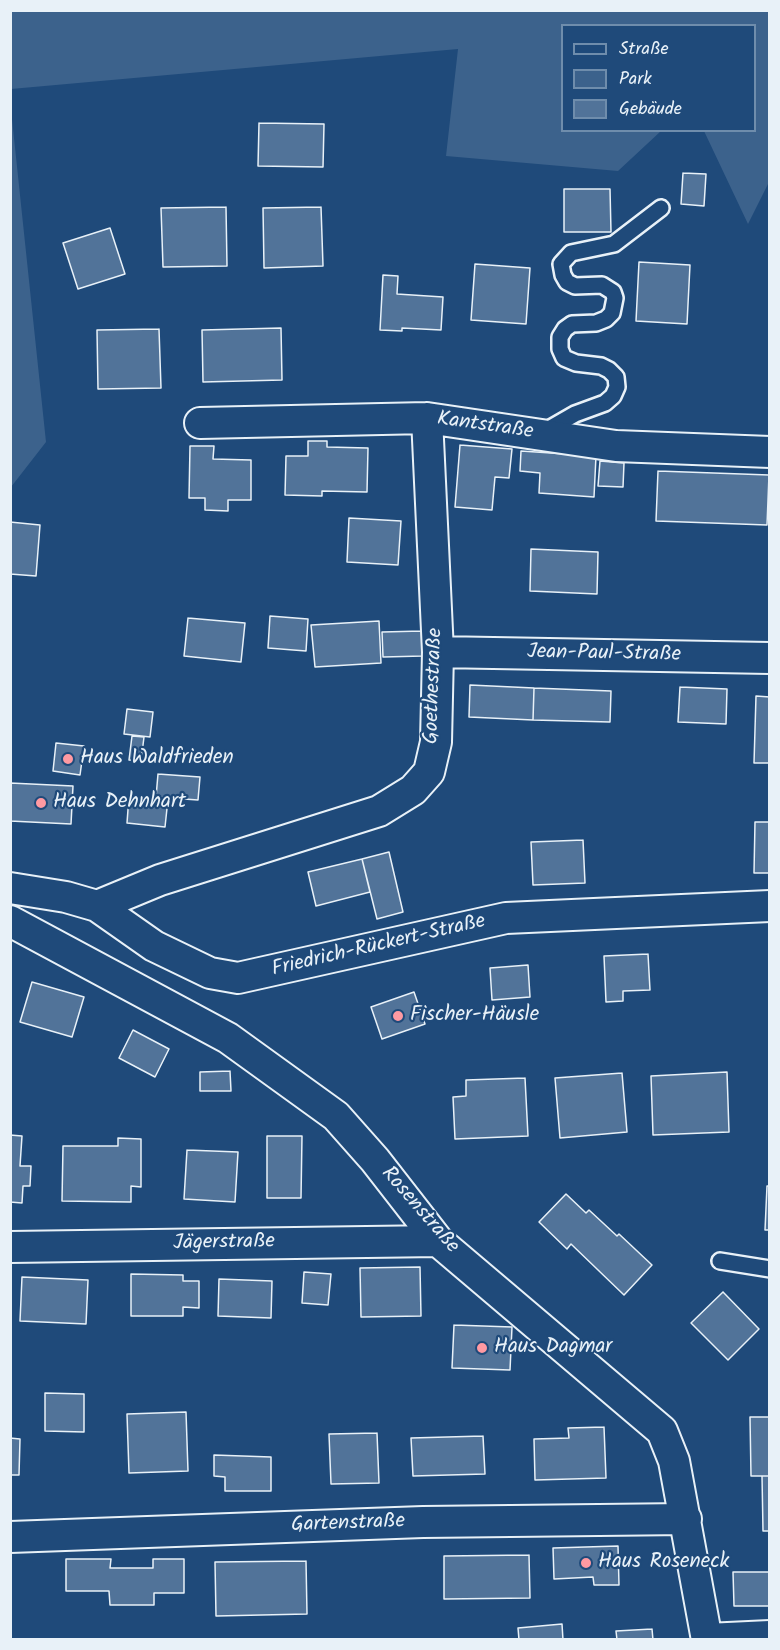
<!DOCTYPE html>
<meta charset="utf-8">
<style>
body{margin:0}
#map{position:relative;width:780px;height:1650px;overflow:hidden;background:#1f4a7a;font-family:Kalam,sans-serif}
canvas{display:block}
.frame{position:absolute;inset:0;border:12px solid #e8f1f8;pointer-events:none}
.legend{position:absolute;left:561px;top:24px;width:195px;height:108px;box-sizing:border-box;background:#1f4a7a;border:2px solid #6f8dac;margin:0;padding:8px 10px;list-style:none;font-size:18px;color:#e8f1f8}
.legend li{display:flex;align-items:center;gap:12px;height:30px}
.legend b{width:30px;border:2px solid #6f8dac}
</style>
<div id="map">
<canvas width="780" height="1650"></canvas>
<div class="frame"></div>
<ul class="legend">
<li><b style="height:8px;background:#1f4a7a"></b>Straße</li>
<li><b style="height:16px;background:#3c628c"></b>Park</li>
<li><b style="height:16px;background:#517399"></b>Gebäude</li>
</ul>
</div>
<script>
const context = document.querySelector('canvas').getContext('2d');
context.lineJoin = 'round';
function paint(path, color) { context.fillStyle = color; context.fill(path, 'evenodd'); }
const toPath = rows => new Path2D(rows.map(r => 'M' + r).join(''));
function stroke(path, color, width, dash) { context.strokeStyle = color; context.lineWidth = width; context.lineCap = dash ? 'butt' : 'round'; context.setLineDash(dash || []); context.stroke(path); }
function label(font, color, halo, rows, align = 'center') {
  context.font = font + ' Kalam,sans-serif'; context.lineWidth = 4.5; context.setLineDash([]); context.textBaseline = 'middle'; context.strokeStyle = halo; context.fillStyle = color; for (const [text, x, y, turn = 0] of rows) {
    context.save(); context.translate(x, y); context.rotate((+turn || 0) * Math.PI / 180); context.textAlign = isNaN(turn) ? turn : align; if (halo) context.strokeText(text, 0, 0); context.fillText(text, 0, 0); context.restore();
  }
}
const green = toPath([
 [11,10,769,11,769,182,748,224,704,131,754,130,754,26,562,26,562,130,661,131,618,171,446,156,458,49,11,89],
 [10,100,46,442,11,487,10,487]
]);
const building = toPath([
 [259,123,324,124,323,167,258,166,259,123],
 [683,173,706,174,704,206,681,204,683,173],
 [564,189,610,189,611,232,564,232,564,189],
 [226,207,227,266,163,267,161,208,226,207],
 [321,207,323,266,264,268,263,208,321,207],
 [110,228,125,274,78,289,63,243,110,228],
 [639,262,690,265,687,324,636,321,639,262],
 [475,264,530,268,526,324,471,320,475,264],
 [383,275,398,276,397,294,443,297,441,330,402,328,402,331,380,330,383,275],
 [281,328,282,380,203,382,202,330,281,328],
 [159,329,161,388,98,389,97,330,159,329],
 [308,441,327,441,327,447,368,448,367,492,322,491,322,496,285,495,286,456,308,456,308,441],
 [460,445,512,449,509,478,495,477,492,510,455,507,460,445],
 [190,446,214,446,213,459,251,460,251,500,228,500,228,511,205,510,205,498,189,498,190,446],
 [521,451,596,456,594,497,539,493,540,473,520,471,521,451],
 [600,461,624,463,623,487,598,486,600,461],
 [658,471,769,475,767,525,656,521,658,471],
 [349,518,401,521,398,565,347,562,349,518],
 [10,522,40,525,36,576,10,574,10,522],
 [531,549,598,552,597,594,530,591,531,549],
 [270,616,308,619,306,651,268,648,270,616],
 [188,618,245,623,241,662,184,656,188,618],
 [379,621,381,663,315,667,311,625,379,621],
 [422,631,423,656,383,657,382,632,422,631],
 [470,685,534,688,533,720,469,717,470,685],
 [680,687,727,689,726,724,678,722,680,687],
 [534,688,611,691,610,722,533,720,534,688],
 [756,696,770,697,770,763,754,763,756,696],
 [127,709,153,712,150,737,124,734,127,709],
 [132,736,144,737,141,761,129,760,132,736],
 [56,743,84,746,80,775,53,771,56,743],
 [158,774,200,777,198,800,156,797,158,774],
 [10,783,73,786,71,824,10,821,10,783],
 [129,796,168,799,165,827,127,823,129,796],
 [755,822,770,822,770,873,754,873,755,822],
 [583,840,585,883,533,885,531,842,583,840],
 [389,852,403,912,377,919,362,859,389,852],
 [362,859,370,892,316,906,308,872,362,859],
 [648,954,650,990,623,991,623,1001,606,1002,604,956,648,954],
 [528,965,530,997,492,1000,490,968,528,965],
 [32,982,84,997,72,1037,20,1022,32,982],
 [414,992,425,1024,382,1039,371,1007,414,992],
 [133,1030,169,1049,155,1077,119,1058,133,1030],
 [230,1071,231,1091,200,1091,200,1072,230,1071],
 [727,1072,729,1132,653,1135,651,1076,727,1072],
 [622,1073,627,1132,560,1138,555,1078,622,1073],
 [525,1078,528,1136,455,1139,453,1097,466,1096,466,1080,525,1078],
 [10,1135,22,1136,20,1166,31,1166,30,1186,23,1186,22,1203,10,1202,10,1135],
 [267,1136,302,1136,301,1198,267,1198,267,1136],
 [118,1138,141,1139,141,1187,131,1186,131,1202,62,1201,63,1146,118,1146,118,1138],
 [187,1150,238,1152,235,1202,184,1199,187,1150],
 [767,1186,770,1186,770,1230,765,1230,767,1186],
 [566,1194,586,1213,589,1210,617,1236,619,1234,652,1265,624,1295,571,1244,567,1249,539,1222,566,1194],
 [420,1267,421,1316,361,1317,360,1268,420,1267],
 [304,1272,331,1274,328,1305,302,1303,304,1272],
 [131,1274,183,1275,183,1281,199,1281,199,1308,183,1307,183,1316,131,1316,131,1274],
 [22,1277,88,1280,86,1324,20,1321,22,1277],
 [219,1279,272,1281,271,1318,218,1316,219,1279],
 [723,1292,759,1329,728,1360,691,1323,723,1292],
 [454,1325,512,1327,510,1370,452,1368,454,1325],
 [45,1393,84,1394,84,1432,45,1431,45,1393],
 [186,1412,188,1471,129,1473,127,1414,186,1412],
 [750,1417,770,1417,770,1476,751,1476,750,1417],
 [604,1427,606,1478,535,1480,534,1439,569,1438,568,1428,604,1427],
 [377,1433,379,1483,331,1484,329,1434,377,1433],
 [483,1436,485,1474,413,1476,411,1438,483,1436],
 [10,1438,20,1439,19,1475,10,1475,10,1438],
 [214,1455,271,1457,271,1491,225,1491,225,1477,214,1476,214,1455],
 [762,1476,770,1476,770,1531,763,1531,762,1476],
 [618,1546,619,1585,594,1585,593,1577,554,1579,553,1548,618,1546],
 [529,1555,530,1598,444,1599,444,1556,529,1555],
 [66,1559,111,1559,110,1568,153,1568,153,1559,184,1559,184,1593,154,1593,154,1605,110,1605,109,1591,66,1591,66,1559],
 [306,1561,307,1614,216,1616,215,1562,306,1561],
 [733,1572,770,1572,770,1606,734,1606,733,1572],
 [562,1624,563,1640,519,1640,518,1628,562,1624],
 [652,1629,653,1640,617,1640,616,1631,652,1629]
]);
const service = toPath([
 [542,433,575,414,605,403,613,396,617,387,616,377,609,370,601,366,576,363,564,358,560,349,560,337,565,329,572,324,596,323,606,319,612,313,615,298,613,292,602,285,575,286,567,282,563,275,561,264,571,253,614,244,661,208],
 [720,1261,770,1269]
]);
const minor = toPath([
 [200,423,427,418,616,446,770,452],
 [438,652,770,658],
 [10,888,66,897,97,906,154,946,210,973,238,978,506,918,770,906],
 [97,906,160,880,379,811,413,790,429,772,436,742,438,652,427,418],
 [10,921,228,1038,336,1116,375,1160,438,1241,662,1431,674,1461,707,1640],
 [10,1247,438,1241],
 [10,1537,423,1522,686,1519],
 [707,1639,770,1636]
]);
const markers = [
 [68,759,6,"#ff9aa2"],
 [41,803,6,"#ff9aa2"],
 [398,1016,6,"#ff9aa2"],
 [482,1348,6,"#ff9aa2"],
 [586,1563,6,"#ff9aa2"]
];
const streetNames = [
 ["Kantstraße",485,427,8],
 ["Jean-Paul-Straße",604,655,1],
 ["Goethestraße",435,686,-88],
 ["Friedrich-Rückert-Straße",379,947,-13],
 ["Rosenstraße",419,1211,49],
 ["Jägerstraße",224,1244,-1],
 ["Gartenstraße",348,1525,-2]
];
const poiNames = [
 ["Haus Waldfrieden",80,759],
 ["Haus Dehnhart",53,803],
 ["Fischer-Häusle",410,1016],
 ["Haus Dagmar",494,1348],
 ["Haus Roseneck",598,1563]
];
paint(green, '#3c628c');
paint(building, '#517399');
stroke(building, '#e8f1f8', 1.5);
stroke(service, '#e8f1f8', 20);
stroke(minor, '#e8f1f8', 34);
stroke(service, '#1f4a7a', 15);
stroke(minor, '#1f4a7a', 30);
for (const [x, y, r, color] of markers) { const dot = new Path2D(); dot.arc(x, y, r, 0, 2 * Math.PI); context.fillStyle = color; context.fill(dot); stroke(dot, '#1f4a7a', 2); }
label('21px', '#e8f1f8', '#1f4a7a', streetNames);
label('21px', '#e8f1f8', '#1f4a7a', poiNames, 'left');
</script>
